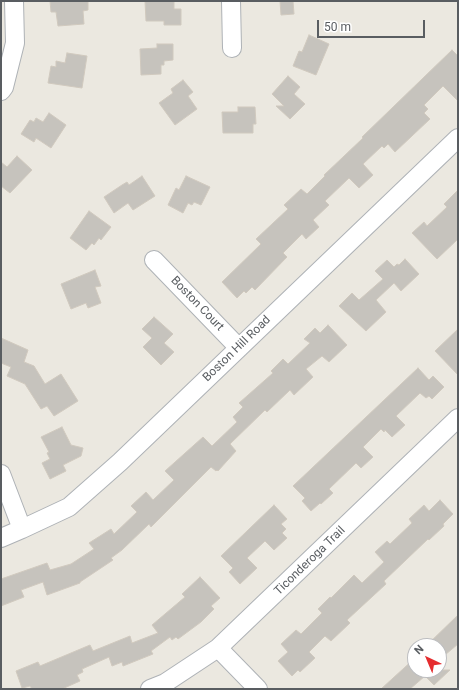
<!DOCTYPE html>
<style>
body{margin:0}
#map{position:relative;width:459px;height:690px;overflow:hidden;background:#ebe8e0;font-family:Roboto,sans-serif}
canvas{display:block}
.frame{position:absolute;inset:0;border:2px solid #595d61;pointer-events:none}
.north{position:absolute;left:407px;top:638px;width:40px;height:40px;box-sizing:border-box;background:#fff;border:1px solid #bdbec0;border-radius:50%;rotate:316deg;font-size:11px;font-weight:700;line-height:16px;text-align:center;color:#595d61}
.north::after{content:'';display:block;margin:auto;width:14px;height:18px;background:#e52d2f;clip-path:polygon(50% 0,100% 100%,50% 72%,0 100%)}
.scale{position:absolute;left:317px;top:20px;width:108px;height:18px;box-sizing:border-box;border:2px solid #595d61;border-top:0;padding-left:5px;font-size:12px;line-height:14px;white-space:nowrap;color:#595d61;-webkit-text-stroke:3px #fff;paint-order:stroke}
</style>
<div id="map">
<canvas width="459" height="690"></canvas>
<div class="frame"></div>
<div class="north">N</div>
<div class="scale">50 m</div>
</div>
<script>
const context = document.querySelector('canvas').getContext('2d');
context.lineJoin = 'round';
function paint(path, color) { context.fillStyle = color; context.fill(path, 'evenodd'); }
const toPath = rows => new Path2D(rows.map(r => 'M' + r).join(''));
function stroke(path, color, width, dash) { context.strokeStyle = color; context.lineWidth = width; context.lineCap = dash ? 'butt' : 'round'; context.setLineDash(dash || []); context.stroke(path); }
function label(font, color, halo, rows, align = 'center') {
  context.font = font + ' Roboto,sans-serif'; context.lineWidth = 3; context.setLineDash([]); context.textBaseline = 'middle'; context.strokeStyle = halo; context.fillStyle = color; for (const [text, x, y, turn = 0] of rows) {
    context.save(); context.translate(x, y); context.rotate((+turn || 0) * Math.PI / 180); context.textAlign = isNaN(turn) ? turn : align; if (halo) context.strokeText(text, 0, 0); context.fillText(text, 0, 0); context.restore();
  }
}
const building = toPath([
 [50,1,88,1,88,10,83,11,84,24,58,26,56,12,51,12,50,1],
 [145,1,174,1,174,9,181,9,181,25,164,25,164,21,146,21,145,1],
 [280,1,293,1,294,14,281,15,280,1],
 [309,35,329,44,316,75,293,66,299,51,302,52,309,35],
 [157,44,173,44,173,60,164,61,164,65,161,65,161,74,141,75,140,49,157,48,157,44],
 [452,50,458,56,458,101,443,86,424,105,428,109,424,113,430,119,395,152,388,144,384,148,382,146,363,164,373,175,359,188,349,178,325,201,329,205,313,220,319,227,306,239,302,234,283,253,287,257,255,290,252,287,246,293,244,291,237,298,222,282,261,244,256,239,288,209,284,205,301,189,307,194,325,176,324,175,363,138,362,137,452,50],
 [67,53,87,56,82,88,48,83,51,66,56,67,56,61,65,63,67,53],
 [288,76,300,87,294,94,305,104,290,119,276,106,284,106,272,94,288,76],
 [183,80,193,92,188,96,197,109,175,125,159,103,173,93,171,89,183,80],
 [238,107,255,107,256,124,253,124,253,133,223,133,222,112,238,112,238,107],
 [49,113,66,125,51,148,36,138,34,142,21,134,30,120,34,122,36,118,43,122,49,113],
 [17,156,32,170,10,193,1,186,1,162,7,167,17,156],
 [142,176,155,196,133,210,128,203,114,213,104,197,122,185,127,182,129,185,142,176],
 [186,176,210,187,201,205,194,202,192,205,188,203,183,213,168,205,176,188,179,190,186,176],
 [458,190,458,239,437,259,412,233,424,222,427,226,447,207,444,204,458,190],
 [89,211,111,227,101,240,99,238,94,245,92,243,86,250,70,238,89,211],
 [405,259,419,274,401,291,394,283,376,300,386,312,366,331,339,306,352,293,359,300,383,279,375,271,387,260,394,267,397,264,399,265,405,259],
 [95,270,101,286,95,287,101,303,88,308,86,303,71,309,61,284,95,270],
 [154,317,173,334,164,343,174,352,161,365,143,347,152,338,142,329,154,317],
 [328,325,347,345,329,362,322,356,306,369,313,377,294,395,290,390,267,412,265,410,230,444,236,451,218,471,217,470,216,471,211,467,151,527,149,524,122,550,111,558,113,560,80,582,80,583,47,595,43,582,21,590,24,597,1,606,1,579,47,563,50,570,71,564,94,549,89,543,111,529,114,534,137,512,131,506,146,492,153,500,174,480,165,471,203,437,212,446,237,422,233,417,243,407,239,403,273,373,271,371,283,359,288,364,310,343,304,339,315,328,320,333,328,325],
 [458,329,458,375,435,351,458,329],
 [1,338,28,350,24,362,34,366,45,384,61,374,78,401,54,416,47,406,41,409,25,384,7,376,11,367,1,363,1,338],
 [418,368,429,380,433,376,444,387,432,399,429,396,426,398,420,393,396,416,405,425,392,437,385,430,384,432,381,429,363,447,373,457,361,468,356,463,329,489,333,493,321,504,320,503,311,511,302,501,305,498,293,486,418,368],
 [62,427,71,445,83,448,81,456,63,465,66,471,50,479,42,463,50,459,47,453,49,452,41,437,62,427],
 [440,500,453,514,443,524,444,526,429,540,428,539,384,581,386,584,347,620,350,623,331,641,325,636,309,652,315,658,300,672,298,670,292,676,278,661,288,652,281,644,296,630,301,634,322,613,318,609,330,597,331,598,354,575,362,583,384,562,375,552,387,541,390,544,412,523,409,519,424,505,429,511,440,500],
 [274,505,287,519,281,524,286,529,282,533,287,538,274,550,265,541,247,558,257,568,240,584,229,572,233,568,221,556,274,505],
 [200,577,220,598,211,606,214,609,201,622,178,639,176,637,172,640,170,637,151,651,153,654,123,666,122,662,112,666,109,657,82,669,83,672,77,675,80,681,62,689,32,689,30,686,22,688,16,671,38,662,40,666,90,645,93,651,130,636,132,643,158,633,152,625,185,597,182,594,200,577],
 [458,615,458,644,439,660,439,646,426,646,458,615],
 [415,658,415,670,450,670,434,685,425,676,410,689,381,689,415,658]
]);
const minor = toPath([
 [231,1,232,48],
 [1,91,4,87,15,43,14,1],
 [154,260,239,348],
 [1,474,22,529],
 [1,538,22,529,69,507,120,462,458,138],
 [218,648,258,689],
 [150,689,165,683,218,648,458,418]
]);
const streetNames = [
 ["Boston Court",197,304,46],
 ["Boston Hill Road",237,349,-44],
 ["Ticonderoga Trail",310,561,-44]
];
paint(building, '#c6c3bd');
stroke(building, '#d0c9be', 1);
stroke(minor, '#aeb2b6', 20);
stroke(minor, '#fff', 18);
label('12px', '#595d61', '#fff', streetNames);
</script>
